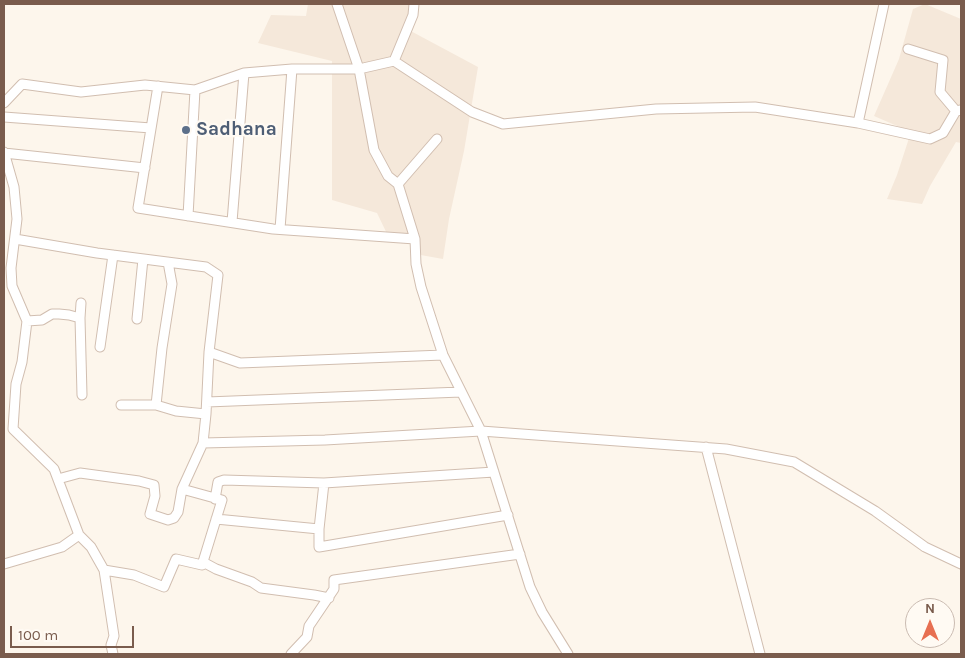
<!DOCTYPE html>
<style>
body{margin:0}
#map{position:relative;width:965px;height:658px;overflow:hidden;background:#fdf6ec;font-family:Karla,sans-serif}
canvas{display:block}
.frame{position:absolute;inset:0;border:5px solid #7a5c4d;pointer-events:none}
.north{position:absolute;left:905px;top:598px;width:50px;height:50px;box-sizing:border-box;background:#fffaf3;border:1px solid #cabbb1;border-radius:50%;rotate:0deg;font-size:14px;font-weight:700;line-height:20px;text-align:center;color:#7a5c4d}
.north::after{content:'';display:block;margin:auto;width:18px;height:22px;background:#e76f51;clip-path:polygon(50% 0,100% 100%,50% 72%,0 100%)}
.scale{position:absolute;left:10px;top:626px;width:124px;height:22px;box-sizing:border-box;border:2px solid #7a5c4d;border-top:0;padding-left:6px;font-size:15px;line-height:18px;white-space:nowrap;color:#7a5c4d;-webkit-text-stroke:4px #fffaf3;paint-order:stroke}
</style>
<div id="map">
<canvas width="965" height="658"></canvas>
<div class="frame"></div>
<div class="north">N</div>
<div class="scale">100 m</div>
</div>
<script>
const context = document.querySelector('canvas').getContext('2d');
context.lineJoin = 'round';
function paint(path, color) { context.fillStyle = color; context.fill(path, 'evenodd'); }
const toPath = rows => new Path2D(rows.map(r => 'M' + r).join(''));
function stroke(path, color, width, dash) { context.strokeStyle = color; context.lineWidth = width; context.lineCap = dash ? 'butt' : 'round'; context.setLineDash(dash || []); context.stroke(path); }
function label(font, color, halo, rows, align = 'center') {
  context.font = font + ' Karla,sans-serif'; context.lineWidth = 4.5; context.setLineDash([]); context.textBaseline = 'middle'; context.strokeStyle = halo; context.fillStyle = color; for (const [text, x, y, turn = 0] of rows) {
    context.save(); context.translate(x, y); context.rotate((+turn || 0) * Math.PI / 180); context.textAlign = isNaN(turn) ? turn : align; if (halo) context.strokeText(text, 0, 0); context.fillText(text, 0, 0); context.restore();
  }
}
const residential = toPath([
 [308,4,415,4,407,29,478,67,464,151,449,219,443,259,415,254,411,239,390,240,377,213,332,200,332,61,258,43,271,15,306,16],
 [925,4,961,19,961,143,956,142,930,186,922,204,887,199,897,175,911,132,874,116,899,59,913,9]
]);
const minor = toPath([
 [337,4,359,69,394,61,472,112,503,124,656,109,755,107,858,123,930,139,943,133,956,111,961,110],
 [908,49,943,60,940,92,956,111],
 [394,61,413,15,414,4],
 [158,86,138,208,273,229,415,239],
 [4,103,22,84,81,92,145,85,195,90,244,73,292,69,359,69,374,150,388,176,398,184,415,239,416,264,421,287,443,355,481,431,530,587,542,612,568,654],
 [4,117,151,128],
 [858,123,884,4],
 [4,152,14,187,17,219,11,268,12,286,27,321,22,362,16,384,13,429,54,469,79,535],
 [4,153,145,168],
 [398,184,437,139],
 [188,216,195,90],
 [232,222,244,73],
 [280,229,292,69],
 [15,239,97,253,206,267,218,275,209,352,206,414,203,443,182,489,178,512,174,518,168,520,150,514,155,496,154,485,139,481,80,473,58,479],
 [80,318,82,395],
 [137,319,143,259],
 [27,321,42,320,52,314,59,314,69,315,80,318,81,303],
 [100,347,113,255],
 [209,352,240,363,443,355],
 [207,402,461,392],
 [121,405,156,405,162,348,172,284,168,262],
 [156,405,176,411,206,414],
 [203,443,325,440,481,431,726,449,794,462,875,511,925,547,961,564],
 [706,447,760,654],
 [324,483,319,529,319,547,508,515],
 [215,499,218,482,224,480,324,483,494,472],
 [216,519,319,529],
 [203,562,216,569,252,582,261,588,314,595,329,598],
 [4,564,62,547,79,535,91,547,104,570,114,636,111,645,113,654],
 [104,570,134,575,164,587,176,559,202,565,222,500,182,489],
 [291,654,307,637,309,626,334,589,334,580,520,554]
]);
const markers = [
 [186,130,5,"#5c6f8a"]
];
const serviceNames = [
 ["Sadhana",196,130]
];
paint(residential, '#f5e8da');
stroke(minor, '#d1beb0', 11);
stroke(minor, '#fff', 9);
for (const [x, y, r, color] of markers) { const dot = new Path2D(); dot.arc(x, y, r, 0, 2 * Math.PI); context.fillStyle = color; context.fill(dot); stroke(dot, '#fffaf3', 2); }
label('bold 19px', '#4e5e75', '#fffaf3', serviceNames, 'left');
</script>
